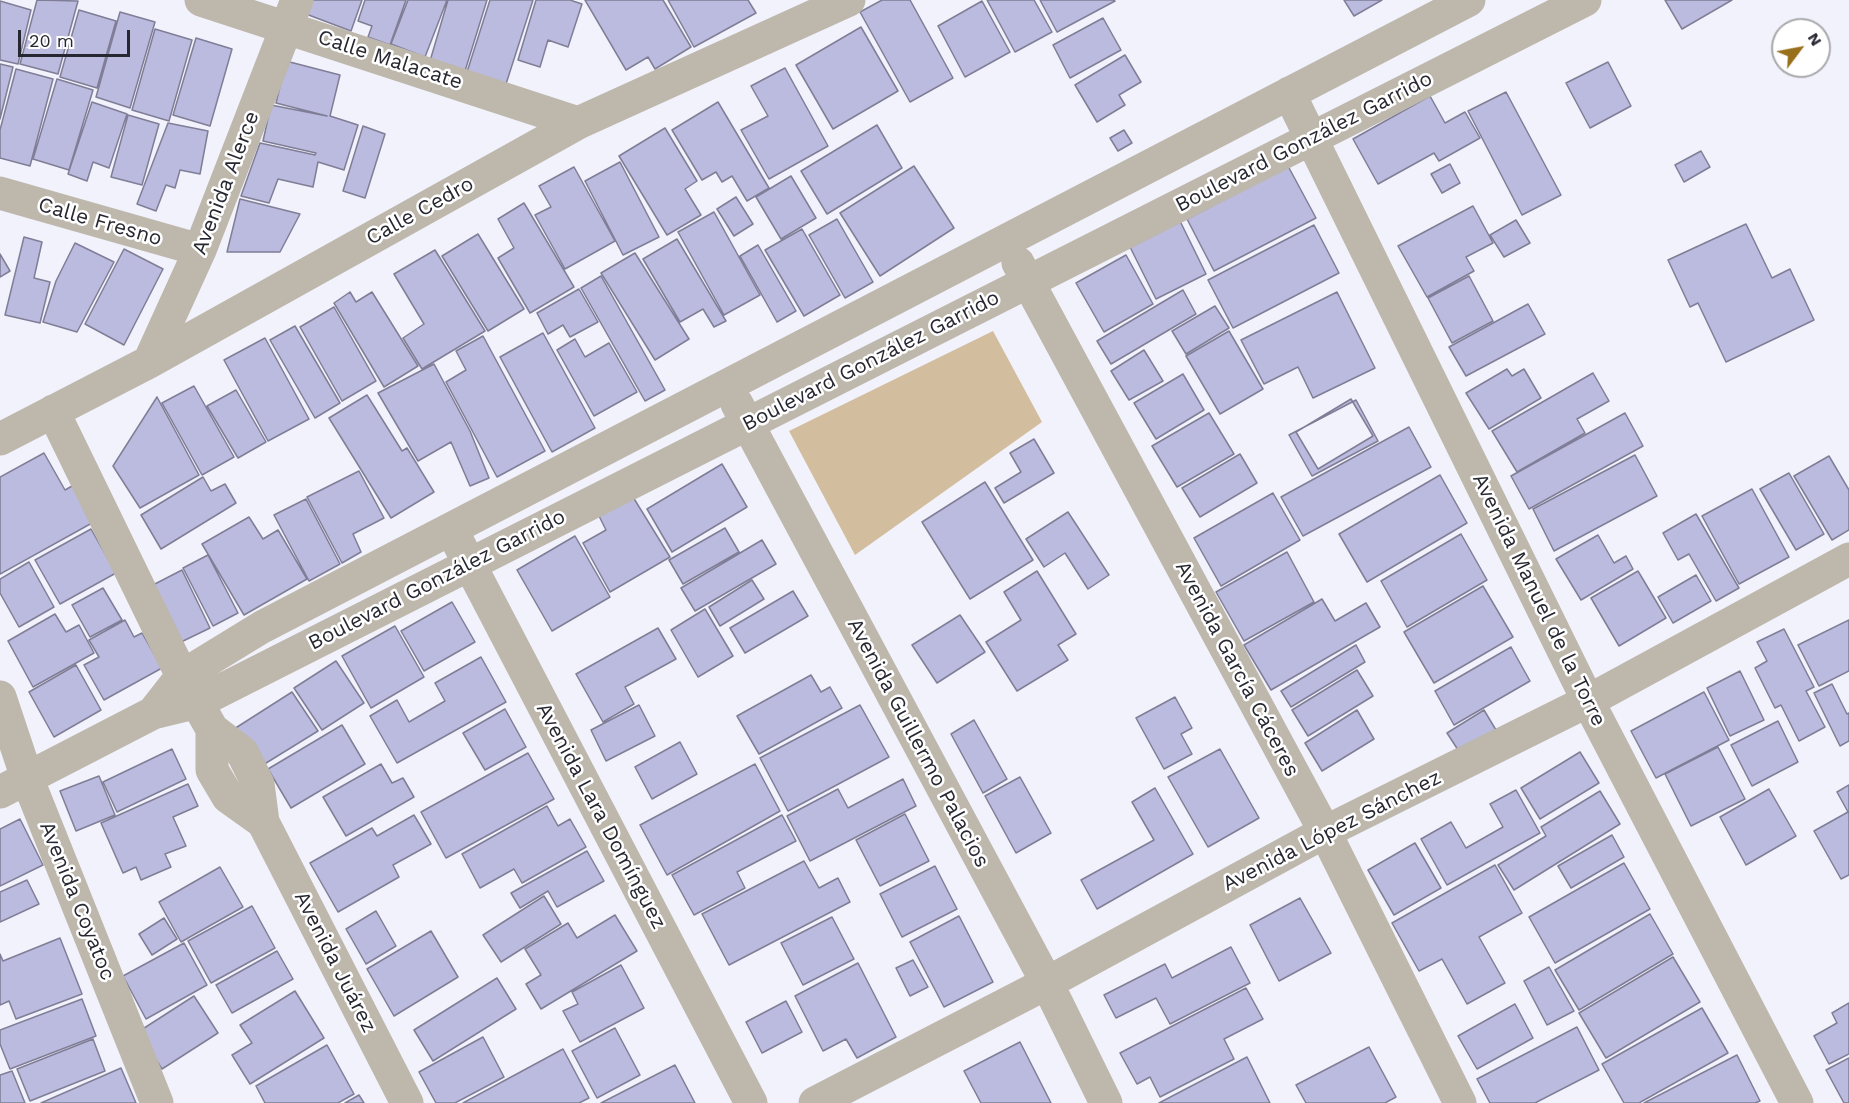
<!DOCTYPE html>
<meta charset="utf-8">
<style>
body{margin:0}
#map{position:relative;width:1849px;height:1103px;overflow:hidden;background:#f2f2fc;font-family:"Work Sans",sans-serif}
canvas{display:block}
.north{position:absolute;left:1771px;top:18px;width:60px;height:60px;box-sizing:border-box;background:#fff;border:2px solid #a9a9ad;border-radius:50%;rotate:58deg;font-size:16px;font-weight:700;line-height:24px;text-align:center;color:#272731}
.north::after{content:'';display:block;margin:auto;width:21px;height:27px;background:#986f1b;clip-path:polygon(50% 0,100% 100%,50% 72%,0 100%)}
.scale{position:absolute;left:18px;top:30px;width:112px;height:27px;box-sizing:border-box;border:3px solid #272731;border-top:0;padding-left:8px;font-size:18px;line-height:21px;white-space:nowrap;color:#272731;-webkit-text-stroke:4px #fff;paint-order:stroke}
</style>
<div id="map">
<canvas width="1849" height="1103"></canvas>
<div class="north">N</div>
<div class="scale">20 m</div>
</div>
<script>
const context = document.querySelector('canvas').getContext('2d');
context.lineJoin = 'round';
function paint(path, color) { context.fillStyle = color; context.fill(path, 'evenodd'); }
const toPath = rows => new Path2D(rows.map(r => 'M' + r).join(''));
function stroke(path, color, width, dash) { context.strokeStyle = color; context.lineWidth = width; context.lineCap = dash ? 'butt' : 'round'; context.setLineDash(dash || []); context.stroke(path); }
function label(font, color, halo, rows, align = 'center') {
  context.font = font + ' "Work Sans",sans-serif'; context.lineWidth = 5; context.setLineDash([]); context.textBaseline = 'middle'; context.strokeStyle = halo; context.fillStyle = color; for (const [text, x, y, turn = 0] of rows) {
    context.save(); context.translate(x, y); context.rotate((+turn || 0) * Math.PI / 180); context.textAlign = isNaN(turn) ? turn : align; if (halo) context.strokeText(text, 0, 0); context.fillText(text, 0, 0); context.restore();
  }
}
const green = toPath([
 [993,331,1042,422,855,555,789,431]
]);
const building = toPath([
 [37,0,78,1,58,74,20,64,37,0],
 [311,0,362,0,351,31,306,14,311,0],
 [365,0,406,0,390,45,368,37,372,26,358,21,365,0],
 [408,0,447,0,425,57,391,44,408,0],
 [448,0,487,0,465,71,430,61,448,0],
 [490,0,533,0,506,84,467,72,490,0],
 [536,0,570,0,582,4,568,47,548,40,540,67,518,60,536,0],
 [585,0,663,0,691,47,655,69,648,57,626,70,585,0],
 [668,0,748,0,756,13,694,47,668,0],
 [882,0,910,0,953,78,910,102,860,12,882,0],
 [987,0,1034,0,1052,32,1015,52,987,0],
 [1040,0,1114,0,1115,1,1057,32,1040,0],
 [1344,0,1382,0,1354,16,1344,0],
 [1665,0,1732,0,1682,29,1665,0],
 [0,1,31,10,18,64,0,60,0,1],
 [982,1,1010,52,965,77,938,26,982,1],
 [79,10,116,21,97,88,60,77,79,10],
 [120,12,155,22,130,108,96,97,120,12],
 [1103,18,1121,50,1070,78,1053,45,1103,18],
 [861,27,898,91,833,129,796,65,861,27],
 [155,29,192,40,169,121,132,110,155,29],
 [196,38,232,49,210,126,173,115,196,38],
 [1125,55,1141,82,1119,95,1125,105,1097,122,1075,85,1125,55],
 [286,61,340,75,330,116,358,125,344,170,318,162,313,187,278,179,269,203,241,196,260,143,315,155,316,153,263,141,271,105,327,116,276,103,286,61],
 [1608,62,1631,106,1590,128,1566,83,1608,62],
 [0,64,13,67,0,119,0,64],
 [785,68,828,146,769,179,741,130,768,116,751,86,785,68],
 [16,69,53,79,30,166,0,158,0,130,16,69],
 [57,79,93,90,69,170,33,159,57,79],
 [1506,92,1561,195,1522,215,1468,111,1506,92],
 [1430,96,1445,123,1465,112,1480,138,1439,161,1434,153,1378,184,1353,139,1430,96],
 [92,102,127,114,109,168,93,162,87,181,68,174,92,102],
 [718,102,769,188,747,201,732,176,722,182,716,172,702,180,672,130,718,102],
 [128,115,159,124,142,185,111,177,128,115],
 [168,123,208,131,200,174,180,170,175,188,166,185,156,211,137,204,168,123],
 [877,125,902,168,827,214,801,171,877,125],
 [363,126,385,134,365,198,343,191,363,126],
 [665,128,697,181,685,189,701,215,667,235,619,156,665,128],
 [1124,130,1132,143,1118,151,1110,138,1124,130],
 [1701,151,1710,167,1684,182,1675,165,1701,151],
 [620,162,659,237,623,255,585,181,620,162],
 [1450,164,1460,183,1442,193,1431,174,1450,164],
 [914,166,954,228,880,276,840,213,914,166],
 [1288,166,1316,218,1214,271,1187,219,1288,166],
 [574,167,615,241,565,269,535,215,551,207,539,186,574,167],
 [791,176,816,218,781,239,756,197,791,176],
 [736,197,753,224,734,236,717,209,736,197],
 [240,199,300,214,280,252,227,252,240,199],
 [524,203,574,287,530,313,498,258,514,248,498,219,524,203],
 [1473,206,1493,243,1466,257,1474,271,1427,297,1398,246,1473,206],
 [714,212,760,295,724,315,678,232,714,212],
 [837,219,873,282,845,298,809,235,837,219],
 [1516,220,1530,243,1504,257,1490,235,1516,220],
 [1180,221,1206,274,1156,299,1129,245,1180,221],
 [1746,224,1772,278,1790,269,1814,320,1726,362,1698,303,1690,307,1668,260,1746,224],
 [1314,225,1339,273,1233,328,1208,280,1314,225],
 [802,229,840,295,804,316,765,250,802,229],
 [478,234,524,309,488,331,442,256,478,234],
 [24,237,42,242,34,278,50,282,40,323,5,315,24,237],
 [677,239,726,321,714,327,703,309,680,322,643,259,677,239],
 [75,243,114,262,77,332,43,322,56,281,75,243],
 [758,245,796,311,777,322,740,256,758,245],
 [124,249,163,269,124,345,85,324,124,249],
 [435,250,485,331,422,369,403,338,424,324,394,274,435,250],
 [635,253,689,339,655,360,601,273,635,253],
 [0,254,10,271,0,277,0,254],
 [1126,255,1153,304,1104,332,1076,283,1126,255],
 [601,276,665,390,645,401,581,288,601,276],
 [1469,276,1493,321,1452,343,1428,298,1469,276],
 [579,289,598,322,570,337,563,325,548,334,537,313,579,289],
 [1183,290,1196,314,1111,364,1097,341,1183,290],
 [350,292,356,302,372,292,418,366,384,387,334,303,350,292],
 [1337,292,1375,368,1313,398,1298,367,1264,384,1241,340,1337,292],
 [1528,304,1545,334,1466,376,1449,347,1528,304],
 [1215,306,1229,328,1186,354,1172,331,1215,306],
 [334,307,376,381,342,401,300,327,334,307],
 [295,326,340,403,315,418,270,340,295,326],
 [1229,331,1263,389,1220,414,1186,356,1229,331],
 [543,333,595,428,552,452,500,357,543,333],
 [483,336,545,451,497,477,446,382,466,370,456,351,483,336],
 [265,338,309,419,268,441,224,360,265,338],
 [575,339,585,357,609,343,637,392,594,416,557,350,575,339],
 [1144,350,1163,381,1129,400,1111,371,1144,350],
 [434,364,470,431,489,478,470,486,451,442,418,461,378,393,434,364],
 [1507,369,1512,376,1524,369,1541,398,1489,429,1466,393,1507,369],
 [1593,373,1609,401,1577,419,1585,433,1517,472,1492,431,1593,373],
 [1183,374,1204,410,1156,439,1134,403,1183,374],
 [194,386,234,457,202,475,162,403,194,386],
 [236,390,266,442,238,458,207,406,236,390],
 [367,395,402,451,407,448,434,492,391,518,329,418,367,395],
 [157,397,199,475,140,508,113,466,157,397],
 [1351,399,1373,436,1318,469,1296,432,1351,399],
 [1356,400,1378,441,1312,476,1289,435,1356,400],
 [1209,413,1234,454,1177,487,1152,446,1209,413],
 [1625,413,1643,446,1529,509,1511,476,1625,413],
 [1409,427,1431,467,1303,536,1281,497,1409,427],
 [1034,439,1054,473,1004,503,995,488,1021,472,1010,453,1034,439],
 [44,453,65,490,81,481,101,518,0,574,0,477,44,453],
 [1240,454,1257,483,1200,517,1182,488,1240,454],
 [1635,455,1657,496,1554,551,1533,509,1635,455],
 [1829,456,1849,490,1849,530,1832,540,1794,476,1829,456],
 [722,464,747,507,672,552,647,509,722,464],
 [359,471,384,518,353,534,361,552,342,563,307,497,359,471],
 [1789,473,1824,534,1796,550,1760,489,1789,473],
 [1440,475,1467,523,1367,582,1339,534,1440,475],
 [203,477,211,491,225,484,236,503,161,549,141,515,203,477],
 [985,482,1033,560,970,599,922,522,985,482],
 [1752,489,1789,557,1739,584,1702,516,1752,489],
 [1273,493,1300,540,1221,586,1194,538,1273,493],
 [633,497,670,557,610,592,583,543,606,530,599,516,633,497],
 [306,499,340,564,309,581,274,515,306,499],
 [1068,512,1109,575,1088,589,1065,553,1044,567,1026,539,1068,512],
 [1696,514,1739,588,1716,601,1689,554,1678,560,1663,533,1696,514],
 [249,517,263,539,278,530,307,579,244,615,202,544,249,517],
 [725,528,739,552,683,584,669,560,725,528],
 [91,529,116,573,60,604,35,560,91,529],
 [1461,534,1487,580,1407,627,1381,581,1461,534],
 [1598,535,1614,563,1626,556,1633,569,1581,600,1556,559,1598,535],
 [575,536,610,597,552,631,517,570,575,536],
 [762,540,776,564,695,611,681,588,762,540],
 [1287,552,1314,602,1244,641,1216,592,1287,552],
 [208,555,238,613,213,626,183,568,208,555],
 [29,562,54,607,19,627,0,593,0,579,29,562],
 [182,570,210,628,179,643,151,586,182,570],
 [1037,571,1076,634,1058,645,1068,660,1017,691,986,642,1021,620,1004,592,1037,571],
 [1638,571,1666,618,1619,646,1591,598,1638,571],
 [1696,575,1711,601,1673,623,1658,597,1696,575],
 [752,580,764,599,720,626,709,607,752,580],
 [1483,586,1513,637,1434,683,1404,632,1483,586],
 [103,588,122,620,90,637,72,605,103,588],
 [793,591,808,616,745,653,730,628,793,591],
 [1322,599,1335,621,1366,603,1380,627,1271,690,1244,645,1322,599],
 [452,602,475,642,424,671,401,631,452,602],
 [705,609,733,656,698,677,671,630,705,609],
 [55,614,66,632,79,625,94,653,33,687,8,641,55,614],
 [960,615,985,652,937,683,912,645,960,615],
 [125,620,134,637,142,633,162,668,104,700,84,665,99,657,89,640,125,620],
 [1849,620,1849,671,1819,686,1798,645,1849,620],
 [395,626,424,677,371,708,342,656,395,626],
 [658,628,676,659,625,687,634,704,603,722,576,674,658,628],
 [1784,629,1814,687,1806,691,1825,727,1799,741,1781,705,1775,708,1755,668,1767,661,1757,642,1784,629],
 [1356,645,1365,662,1291,707,1281,691,1356,645],
 [1511,647,1530,681,1454,725,1435,691,1511,647],
 [481,657,506,702,397,763,370,716,397,700,409,722,445,701,435,683,481,657],
 [336,661,364,703,322,730,294,688,336,661],
 [76,665,101,710,54,737,29,692,76,665],
 [1357,670,1373,696,1308,736,1292,710,1357,670],
 [1740,671,1764,720,1730,736,1707,688,1740,671],
 [811,675,821,692,830,687,842,708,759,754,737,716,811,675],
 [1832,684,1847,714,1849,713,1849,741,1840,746,1814,693,1832,684],
 [292,692,318,731,258,768,234,729,292,692],
 [1704,692,1729,740,1656,778,1631,731,1704,692],
 [1175,697,1192,728,1181,734,1192,754,1164,769,1136,718,1175,697],
 [639,705,655,736,606,761,591,730,639,705],
 [860,705,889,757,788,811,760,758,860,705],
 [505,709,526,747,485,770,463,733,505,709],
 [1357,710,1374,739,1322,771,1305,743,1357,710],
 [1484,710,1496,730,1460,753,1447,733,1484,710],
 [974,720,1007,779,983,793,951,734,974,720],
 [1778,721,1798,762,1752,786,1731,745,1778,721],
 [342,725,365,764,291,808,268,769,342,725],
 [680,742,697,774,652,799,635,767,680,742],
 [1718,747,1745,799,1691,826,1665,774,1718,747],
 [172,749,186,779,117,812,103,782,172,749],
 [1220,749,1259,818,1208,847,1168,777,1220,749],
 [1580,752,1599,783,1540,819,1521,788,1580,752],
 [528,753,554,799,446,858,421,812,528,753],
 [381,764,392,783,403,778,414,797,346,836,323,797,381,764],
 [755,764,780,811,667,875,640,825,755,764],
 [99,776,115,815,76,831,60,791,99,776],
 [1020,777,1051,833,1016,853,985,796,1020,777],
 [903,779,916,806,810,861,787,816,838,789,848,808,903,779],
 [188,784,198,806,173,817,186,846,165,854,171,867,141,880,136,867,123,873,101,823,188,784],
 [1849,785,1849,875,1841,879,1814,831,1848,812,1837,792,1849,785],
 [1155,788,1193,854,1097,909,1081,880,1154,840,1132,802,1155,788],
 [1769,789,1796,836,1746,865,1720,817,1769,789],
 [1516,790,1540,833,1447,885,1421,839,1451,822,1466,848,1503,827,1490,804,1516,790],
 [1600,791,1620,824,1514,890,1498,865,1546,836,1541,827,1600,791],
 [547,806,558,826,570,819,586,847,522,883,514,869,480,888,462,854,547,806],
 [905,814,929,861,880,886,856,840,905,814],
 [414,815,431,844,393,865,399,877,338,912,310,863,372,828,377,836,414,815],
 [782,815,796,841,737,872,745,888,694,915,672,875,782,815],
 [20,819,43,865,0,886,0,829,20,819],
 [1612,835,1624,857,1571,888,1558,866,1612,835],
 [1415,843,1441,888,1394,915,1368,870,1415,843],
 [587,851,604,881,557,907,548,891,520,908,511,893,587,851],
 [804,861,819,888,838,878,850,902,729,965,702,914,804,861],
 [1624,863,1650,909,1555,963,1529,917,1624,863],
 [1495,865,1522,913,1479,937,1505,983,1467,1004,1442,959,1419,971,1392,923,1495,865],
 [935,866,957,909,902,937,880,894,935,866],
 [220,867,243,907,181,942,159,902,220,867],
 [27,880,39,904,0,922,0,892,27,880],
 [544,896,561,924,501,962,483,935,544,896],
 [1300,898,1331,953,1279,981,1250,925,1300,898],
 [252,906,275,948,211,983,188,941,252,906],
 [376,911,396,946,366,964,346,929,376,911],
 [1650,914,1673,954,1579,1010,1555,970,1650,914],
 [615,915,637,951,541,1009,526,984,541,975,525,949,568,923,577,938,615,915],
 [959,916,993,982,944,1007,910,942,959,916],
 [832,917,854,959,803,985,781,943,832,917],
 [164,918,177,939,152,955,139,934,164,918],
 [431,931,458,977,394,1016,367,969,431,931],
 [60,938,82,994,16,1019,9,1001,0,1005,0,954,3,961,60,938],
 [184,943,207,985,146,1019,123,976,184,943],
 [1231,947,1250,983,1170,1024,1156,998,1116,1018,1104,995,1165,964,1172,978,1231,947],
 [277,951,293,979,232,1013,216,985,277,951],
 [1673,957,1700,1002,1606,1058,1579,1013,1673,957],
 [913,960,928,987,910,996,896,968,913,960],
 [858,963,896,1037,857,1058,846,1039,823,1051,795,996,858,963],
 [621,965,644,1008,580,1042,563,1011,578,1004,572,992,621,965],
 [1549,967,1574,1011,1547,1025,1524,981,1549,967],
 [497,978,516,1009,433,1061,414,1030,497,978],
 [1246,988,1263,1019,1224,1039,1234,1059,1160,1097,1150,1077,1137,1084,1120,1053,1246,988],
 [295,991,324,1038,250,1084,232,1055,252,1043,240,1025,295,991],
 [194,996,218,1033,162,1069,138,1032,194,996],
 [82,999,96,1036,10,1069,0,1044,0,1030,82,999],
 [786,1001,802,1032,762,1053,746,1022,786,1001],
 [1849,1003,1849,1054,1829,1064,1814,1036,1837,1023,1832,1013,1849,1003],
 [1515,1004,1533,1038,1477,1069,1458,1036,1515,1004],
 [1702,1008,1728,1053,1639,1103,1624,1103,1602,1064,1702,1008],
 [1577,1027,1599,1070,1535,1103,1490,1103,1477,1079,1577,1027],
 [615,1028,640,1075,597,1098,572,1051,615,1028],
 [483,1037,504,1077,455,1103,436,1103,419,1072,483,1037],
 [93,1039,105,1071,30,1101,17,1069,93,1039],
 [1020,1042,1051,1103,981,1103,964,1071,1020,1042],
 [327,1045,354,1094,338,1103,265,1103,256,1086,327,1045],
 [1369,1047,1396,1097,1385,1103,1306,1103,1296,1085,1369,1047],
 [563,1049,589,1098,579,1103,463,1103,563,1049],
 [1737,1055,1760,1101,1755,1103,1644,1103,1737,1055],
 [1247,1057,1270,1103,1159,1103,1247,1057],
 [1849,1058,1849,1103,1844,1103,1826,1070,1849,1058],
 [675,1065,695,1103,601,1103,675,1065],
 [121,1068,136,1103,41,1103,121,1068],
 [12,1071,25,1103,0,1103,0,1075,12,1071],
 [359,1095,364,1103,345,1103,359,1095]
]);
const minor = toPath([
 [201,0,578,123],
 [1289,93,1588,701,1797,1103],
 [0,193,200,250],
 [1018,263,1325,832,1460,1103],
 [149,362,200,250,297,0],
 [737,404,1047,983,1106,1103],
 [53,411,182,676,212,729,242,752,258,784,263,822,407,1103],
 [0,439,149,362,578,123,849,0],
 [459,544,751,1103],
 [0,697,27,778,157,1103],
 [153,713,182,676,262,627,1469,0],
 [212,729,212,770,228,797,263,822],
 [0,792,153,713,198,702,1585,0],
 [815,1103,1047,983,1325,832,1588,701,1849,559]
]);
const streetNames = [
 ["Calle Malacate",390,60,18],
 ["Boulevard González Garrido",1304,142,-27],
 ["Avenida Alerce",226,183,-69],
 ["Calle Cedro",420,211,-29],
 ["Calle Fresno",100,222,16],
 ["Boulevard González Garrido",871,361,-27],
 ["Boulevard González Garrido",437,580,-27],
 ["Avenida Manuel de la Torre",1539,600,64],
 ["Avenida García Cáceres",1237,669,62],
 ["Avenida Guillermo Palacios",918,743,62],
 ["Avenida Lara Domínguez",601,816,62],
 ["Avenida López Sánchez",1332,831,-27],
 ["Avenida Coyatoc",77,901,68],
 ["Avenida Juárez",335,962,63]
];
paint(green, '#d2be9e');
paint(building, '#bbbadf');
stroke(building, '#7f7e96', 1.5);
stroke(minor, '#bdb7ac', 33);
label('21px', '#272731', '#fff', streetNames);
</script>
